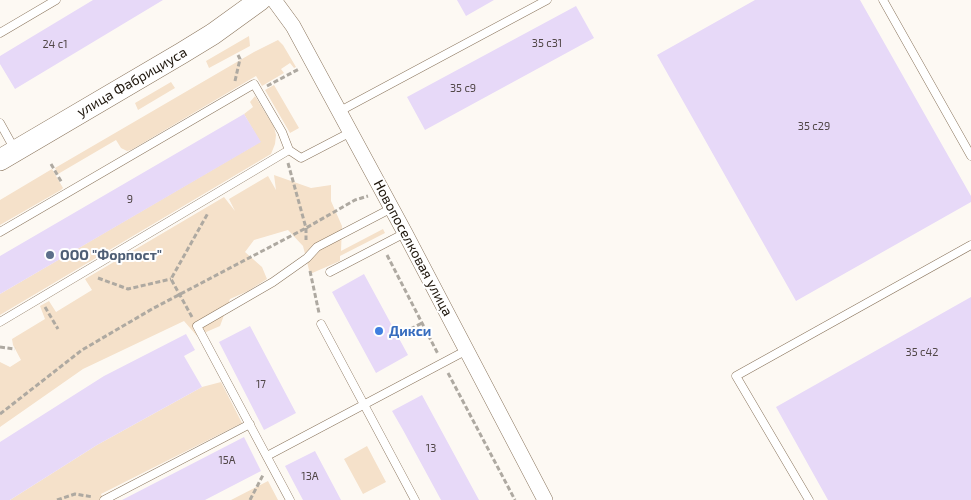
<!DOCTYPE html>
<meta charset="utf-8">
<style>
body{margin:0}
canvas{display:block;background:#fdf9f3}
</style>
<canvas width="971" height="500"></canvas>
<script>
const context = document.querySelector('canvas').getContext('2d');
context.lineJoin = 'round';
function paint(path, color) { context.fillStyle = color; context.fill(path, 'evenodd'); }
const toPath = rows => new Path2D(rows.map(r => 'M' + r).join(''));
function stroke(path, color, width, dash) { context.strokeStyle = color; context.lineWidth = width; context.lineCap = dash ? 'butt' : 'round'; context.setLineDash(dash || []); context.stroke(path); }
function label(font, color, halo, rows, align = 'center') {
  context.font = font + ' "Exo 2",sans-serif'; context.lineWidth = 4; context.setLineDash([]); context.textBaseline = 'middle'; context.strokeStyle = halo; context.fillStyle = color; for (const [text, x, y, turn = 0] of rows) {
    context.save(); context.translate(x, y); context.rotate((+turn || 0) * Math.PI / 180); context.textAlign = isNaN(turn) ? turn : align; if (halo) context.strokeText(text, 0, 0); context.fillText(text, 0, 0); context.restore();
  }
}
const green = toPath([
 [249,36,250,46,209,68,206,61],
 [278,40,283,45,296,67,294,68,290,63,281,69,284,73,262,86,256,76,131,150,127,151,121,148,116,140,58,174,55,168,254,52],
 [171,82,175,88,138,110,135,103],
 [274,85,299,128,290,133,265,90],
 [255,96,274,127,276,135,275,144,271,154,0,315,0,294,260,142,244,114,253,107,250,102],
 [52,169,63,188,61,190,0,225,0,200],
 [274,175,311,188,331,185,331,201,342,226,341,251,383,229,385,233,340,256,340,261,310,274,303,246,288,230,254,240,245,252,262,267,267,279,248,291,230,299,220,326,197,336,184,321,83,369,0,427,0,362,10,367,21,360,13,345,12,339,45,319,40,306,49,301,56,312,92,290,85,279,224,197,235,211,229,199,268,176,276,190],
 [221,382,242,423,101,494,103,500,10,500,97,445,202,387],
 [367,446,386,482,363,494,344,459],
 [268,481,278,500,231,500]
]);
const building = toPath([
 [93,0,163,0,15,89,0,64,0,56],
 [457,0,494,0,466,16],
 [755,0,860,0,971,196,971,202,796,301,657,55],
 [576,6,594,38,425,130,407,97],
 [244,114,261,142,0,294,0,256],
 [364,274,408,355,376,373,332,292],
 [971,297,971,500,828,500,776,407],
 [250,326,296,413,264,430,219,342],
 [186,334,195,350,184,356,202,387,97,445,10,500,0,500,0,442,104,376],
 [422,395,479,500,441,500,403,430,392,411],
 [244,437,261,471,205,500,122,500],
 [315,451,341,500,303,500,295,485,285,466]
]);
const path = toPath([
 [235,81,240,59,238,55],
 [267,86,299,69],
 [288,163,306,228,306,240],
 [51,164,62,183],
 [387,255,438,354],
 [310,271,319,313],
 [98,278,128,289,171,279],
 [45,307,58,329],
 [192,317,171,279,208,213],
 [397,336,422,323],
 [0,347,15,349],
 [448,373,515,500],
 [0,414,82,350,152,309,306,228,355,200,368,196],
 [57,500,75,494,93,497],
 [250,500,263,475]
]);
const lane = toPath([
 [883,0,971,156],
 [0,33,56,0],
 [340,111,547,0],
 [0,123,15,150],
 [0,232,254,84,282,132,289,150,301,158,351,132],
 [330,272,405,233],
 [0,322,289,150],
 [321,324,415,500],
 [267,456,467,350],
 [104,500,250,424],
 [290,500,197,326,273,282,307,258,317,247,392,208],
 [809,500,736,376,971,245]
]);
const street = toPath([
 [274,0,293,26,405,233,545,500]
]);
const secondary = toPath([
 [0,160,182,53,213,34,260,0]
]);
const markers = [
 [50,255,5,"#5c6f8a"],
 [379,331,5,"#3f7fe0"]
];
const numberNames = [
 ["35 с31",547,43],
 ["24 с1",55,44],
 ["35 с9",463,88],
 ["35 с29",814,126],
 ["9",130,199],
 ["35 с42",922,352],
 ["17",261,384],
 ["13",431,448],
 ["15А",227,460],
 ["13А",310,476]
];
const streetNames = [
 ["улица Фабрициуса",132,82,-30],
 ["Новопоселковая улица",413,248,62]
];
const serviceNames = [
 ["ООО \"Форпост\"",60,255]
];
const shopNames = [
 ["Дикси",389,331]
];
paint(green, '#f5e1ca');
paint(building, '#e7d9f8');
stroke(lane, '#8a755d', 9);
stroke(street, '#8a755d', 16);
stroke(secondary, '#8a755d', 22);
stroke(path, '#aea9a1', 3, [5, 2.5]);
stroke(lane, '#fff', 8);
stroke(street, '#fff', 15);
stroke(secondary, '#fff', 21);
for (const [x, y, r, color] of markers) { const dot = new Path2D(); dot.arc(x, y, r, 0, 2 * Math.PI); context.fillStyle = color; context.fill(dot); stroke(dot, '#fff', 2); }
label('11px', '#504646', null, numberNames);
label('14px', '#1d150b', '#fff', streetNames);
label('bold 14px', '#4e5e75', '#fff', serviceNames, 'left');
label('bold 14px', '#366cbe', '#fff', shopNames, 'left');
</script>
